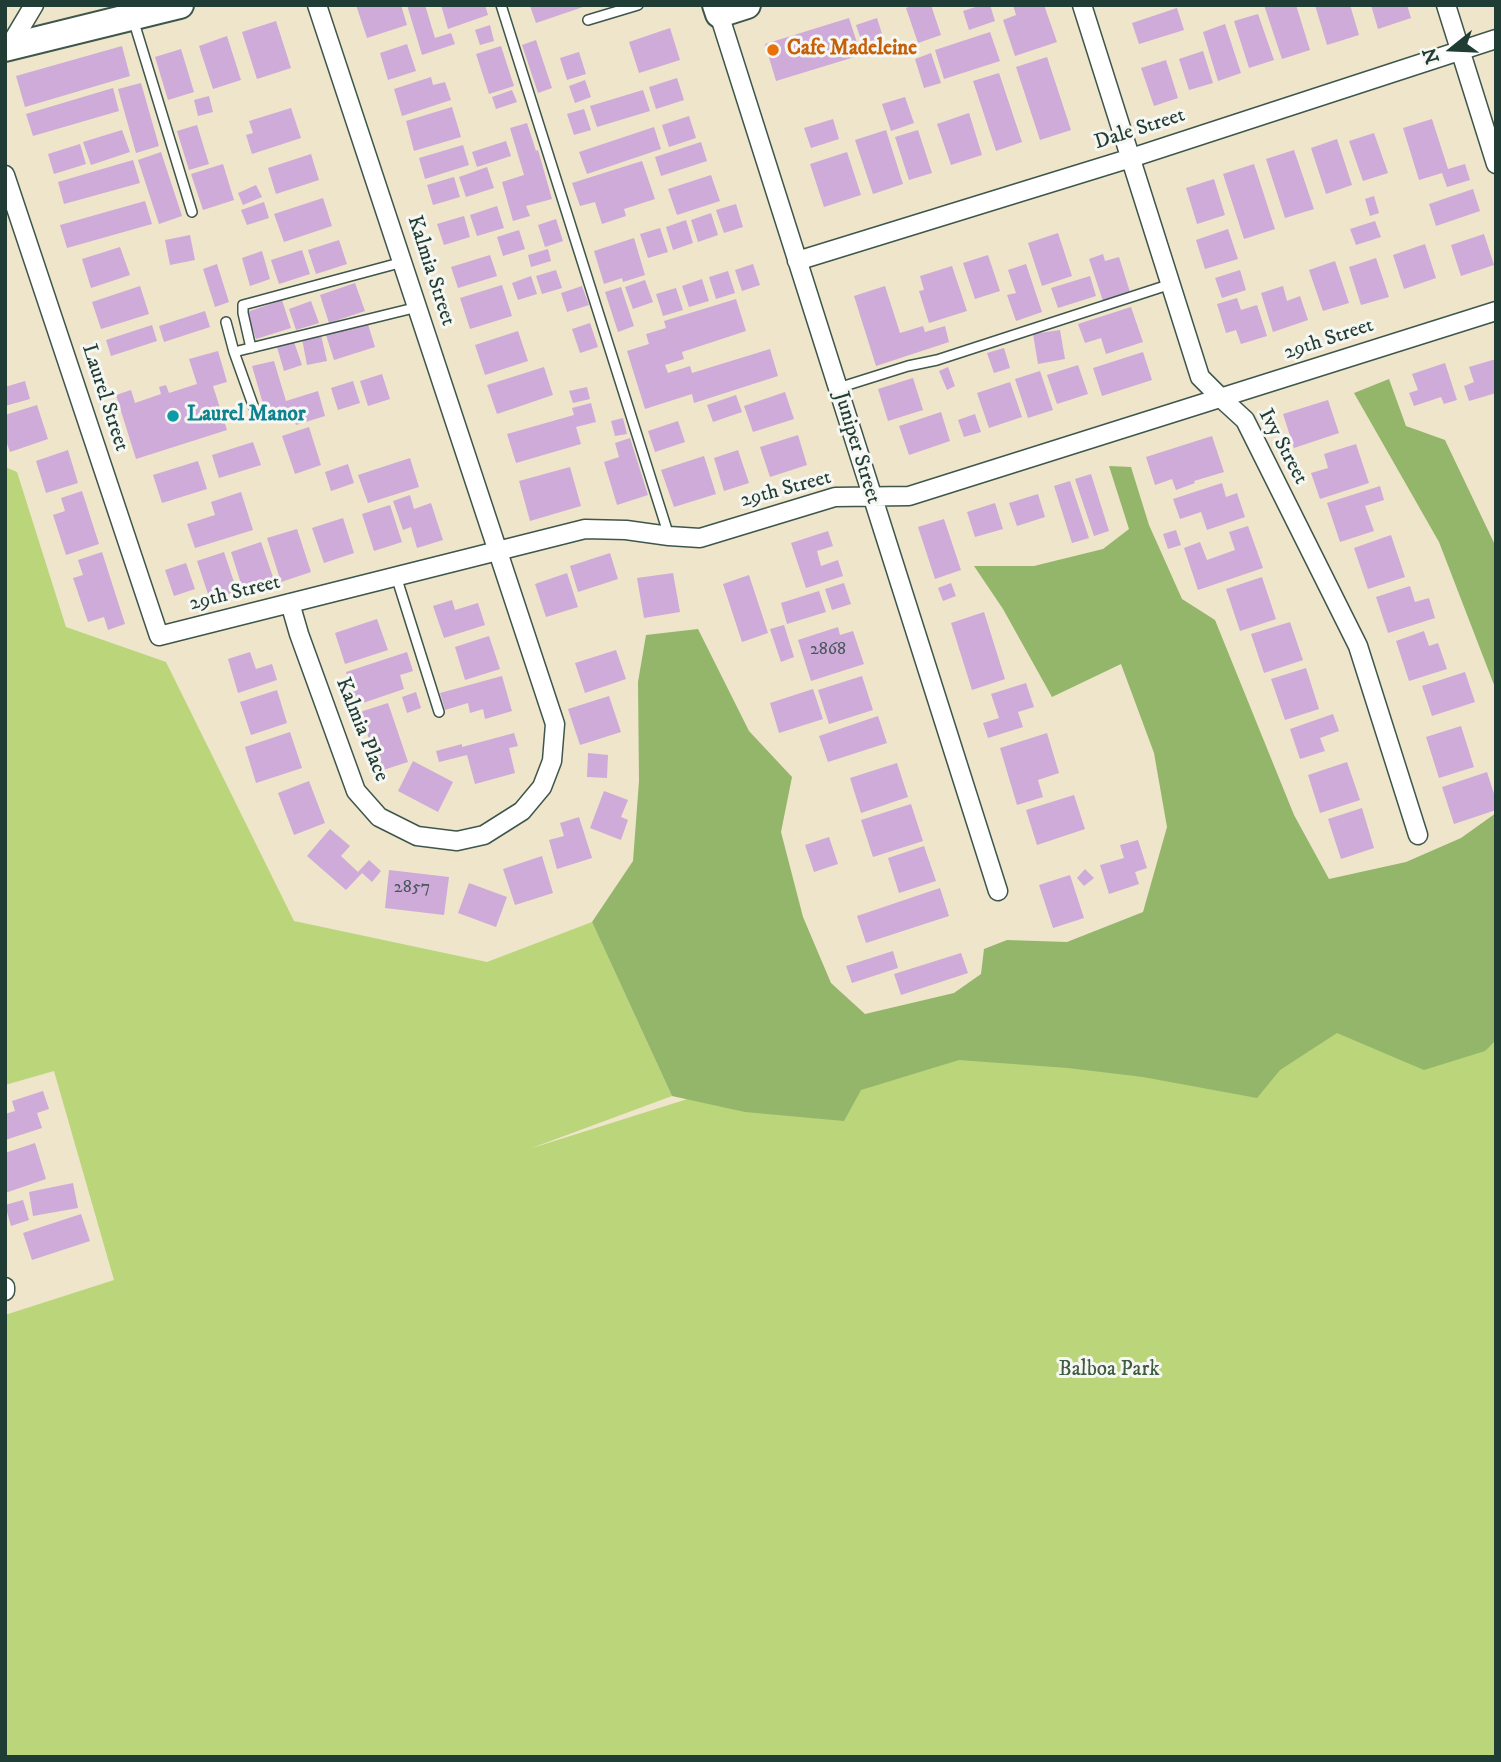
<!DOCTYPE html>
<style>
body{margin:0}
#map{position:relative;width:1501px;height:1762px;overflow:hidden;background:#eee5cb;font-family:"IM FELL DW Pica",serif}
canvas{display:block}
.frame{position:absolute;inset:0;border:7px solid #1f3d34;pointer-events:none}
.north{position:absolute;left:1417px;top:14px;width:70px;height:70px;-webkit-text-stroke:5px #f6f6f2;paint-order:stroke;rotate:252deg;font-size:19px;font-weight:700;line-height:28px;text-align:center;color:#1f3d34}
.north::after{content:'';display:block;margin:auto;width:24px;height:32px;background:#1f3d34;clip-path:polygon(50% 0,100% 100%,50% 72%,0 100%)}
</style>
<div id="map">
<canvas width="1501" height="1762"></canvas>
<div class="frame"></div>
<div class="north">N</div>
</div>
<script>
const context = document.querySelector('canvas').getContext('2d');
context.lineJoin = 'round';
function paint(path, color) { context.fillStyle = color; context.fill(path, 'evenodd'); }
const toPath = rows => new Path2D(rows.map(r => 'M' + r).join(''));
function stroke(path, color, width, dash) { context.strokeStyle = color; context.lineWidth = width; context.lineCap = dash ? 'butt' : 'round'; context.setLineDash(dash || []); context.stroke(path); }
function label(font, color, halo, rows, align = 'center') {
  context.font = font + ' "IM FELL DW Pica",serif'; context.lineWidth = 6; context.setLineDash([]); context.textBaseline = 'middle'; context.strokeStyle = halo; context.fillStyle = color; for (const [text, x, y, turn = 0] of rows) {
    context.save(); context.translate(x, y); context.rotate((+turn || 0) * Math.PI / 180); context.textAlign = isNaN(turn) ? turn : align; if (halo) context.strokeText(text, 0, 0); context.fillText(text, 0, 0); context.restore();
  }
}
const green = toPath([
 [5,467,17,472,66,627,166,662,294,921,487,962,592,922,672,1096,529,1149,1496,844,1496,1757,5,1757,5,1315,114,1280,54,1071,5,1085]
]);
const forest = toPath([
 [1389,379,1406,426,1445,440,1496,547,1496,690,1439,542,1354,393],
 [1109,466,1131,467,1149,525,1182,599,1215,620,1294,815,1329,879,1406,862,1461,838,1496,813,1496,1040,1485,1051,1424,1070,1337,1033,1280,1070,1257,1098,1143,1077,1068,1068,959,1060,861,1090,844,1121,745,1112,672,1096,592,922,633,861,639,781,638,682,646,635,698,629,749,731,792,777,781,832,803,917,831,983,865,1014,954,993,981,974,984,949,1007,940,1067,942,1143,912,1167,827,1154,753,1121,664,1052,697,1003,609,974,566,1034,566,1103,549,1129,529]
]);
const building = toPath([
 [356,5,401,5,407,25,367,38],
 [407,5,425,5,435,38,451,33,455,44,422,55],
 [441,5,485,5,488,15,448,29],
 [533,5,582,5,583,7,536,23,530,6],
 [915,5,931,5,941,35,918,43,906,8],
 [982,5,990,5,995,21,969,30,963,11],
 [1013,5,1044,5,1057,42,1015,56,1003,20,1016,15],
 [1264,5,1296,5,1310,50,1282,59],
 [1315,5,1350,5,1359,35,1327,45],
 [1371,5,1407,5,1411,18,1378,29],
 [1177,8,1184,30,1139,44,1132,23],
 [1258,14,1274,60,1249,68,1234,21],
 [849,18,861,55,776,81,765,44],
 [877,18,887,50,867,57,856,25],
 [276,21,291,68,257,79,242,32],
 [1225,24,1241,73,1218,81,1203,32],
 [490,25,494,41,480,45,475,30],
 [670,28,680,60,639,73,629,42],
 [990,32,1000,61,944,79,935,50],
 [227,36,241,80,213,89,199,46],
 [536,40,552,88,538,93,522,45],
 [407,44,416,71,388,80,380,53],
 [122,46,130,76,25,107,16,76],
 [501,46,514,86,489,94,476,54],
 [181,49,194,92,168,100,155,57],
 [1203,51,1213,83,1189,90,1179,59],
 [579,52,586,74,567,80,560,58],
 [931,53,941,83,924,88,915,59],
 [1047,57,1071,130,1040,140,1016,67],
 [1166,60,1178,98,1154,106,1141,68],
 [999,73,1022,142,996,151,973,81],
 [431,77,433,85,445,82,451,100,402,116,394,89],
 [677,78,684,100,656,109,649,87],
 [585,80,591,97,575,103,569,86],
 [141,83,159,146,136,153,118,89],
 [113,88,119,111,33,136,26,114],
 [512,90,517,102,496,109,492,97],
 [643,90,650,111,597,127,590,106],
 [209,96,213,112,198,116,194,100],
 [905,97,914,123,891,131,882,104],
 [452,107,461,137,414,151,406,121],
 [291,108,301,138,252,154,246,135,253,133,249,121],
 [584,109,591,130,574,135,567,114],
 [969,113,982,155,951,165,937,124],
 [689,116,696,138,669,147,662,125],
 [833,119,839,139,811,148,804,128],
 [1432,119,1448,169,1465,164,1470,180,1447,187,1442,173,1419,180,1403,128],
 [527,123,536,151,538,150,552,199,526,206,530,216,513,221,502,182,524,175,510,128],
 [197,125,209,164,189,170,177,131],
 [654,127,661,149,587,174,579,152],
 [122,130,130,152,91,165,83,142],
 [886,130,903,184,873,194,855,140],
 [918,130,932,173,909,180,895,137],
 [1374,133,1388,173,1363,181,1349,141],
 [1337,139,1352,185,1326,194,1311,148],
 [506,141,511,156,477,167,472,152],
 [701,142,707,161,661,176,655,157],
 [80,144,86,164,54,174,48,154],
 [463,145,469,165,425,179,419,158],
 [1294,150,1314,209,1285,218,1266,159],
 [161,152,182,216,159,224,138,160],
 [847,152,861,195,824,207,810,164],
 [311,154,319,180,276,194,268,168],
 [133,160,140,183,64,204,58,182],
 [642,161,655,199,624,209,626,216,602,224,595,202,580,206,572,183],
 [223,164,234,200,203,210,191,174],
 [1254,164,1275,229,1244,239,1223,174],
 [487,167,494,188,466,197,459,177],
 [711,175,720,201,677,215,668,189],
 [454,177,460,197,433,205,427,185],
 [1214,179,1225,215,1197,224,1186,188],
 [256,185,262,197,243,205,238,193],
 [1473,189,1480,211,1436,226,1429,204],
 [1374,196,1379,213,1370,216,1365,199],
 [323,198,332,226,284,242,274,214],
 [145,201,152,224,67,248,60,225],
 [264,202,269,218,247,225,241,210],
 [736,204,743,227,724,233,716,210],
 [497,206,504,228,477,236,470,215],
 [711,213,718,235,698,242,691,220],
 [464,216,470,237,444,245,437,224],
 [556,219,563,241,545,247,538,225],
 [686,220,693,243,673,250,666,227],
 [1375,221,1381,237,1356,245,1350,229],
 [660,228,668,252,648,258,640,234],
 [1228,229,1238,259,1205,269,1196,240],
 [519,230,525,249,503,256,497,237],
 [1058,233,1072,276,1042,286,1028,243],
 [1484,234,1494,265,1461,276,1451,245],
 [190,235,195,260,170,265,165,240],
 [634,238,645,275,623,282,622,278,604,284,594,251],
 [339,240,347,264,316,274,308,250],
 [1425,244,1436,278,1404,289,1393,255],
 [120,247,130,275,91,288,82,259],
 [548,249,551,261,531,267,528,255],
 [302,250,310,274,279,284,271,260],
 [262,251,270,279,250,286,242,258],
 [1103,254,1105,261,1119,257,1130,292,1103,301,1089,259],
 [490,255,497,276,458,288,451,267],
 [988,255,1000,291,975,299,963,263],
 [1376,258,1389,297,1361,305,1349,267],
 [1335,261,1349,303,1323,311,1309,270],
 [217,264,229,302,215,307,203,269],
 [753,264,760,285,742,291,735,270],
 [1026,264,1042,312,1016,321,1007,295,1016,293,1008,270],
 [952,266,967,311,929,323,919,291,924,290,920,276],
 [556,270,562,288,542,294,536,276],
 [1240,270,1246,290,1222,298,1215,278],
 [728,271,735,293,716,299,709,277],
 [531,276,537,294,518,300,512,283],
 [1090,276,1096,296,1058,308,1051,288],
 [702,279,709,301,689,307,682,286],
 [645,280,653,302,633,309,625,287],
 [355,283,365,311,329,323,320,295],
 [502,285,512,316,470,329,460,298],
 [140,286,149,314,101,329,92,302],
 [582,286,589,305,567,312,561,293],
 [885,286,900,333,923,326,925,332,945,326,949,342,876,366,854,296],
 [1283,286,1287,301,1300,296,1308,320,1273,332,1261,293],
 [621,287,634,326,618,332,605,292],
 [676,288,683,310,663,316,656,294],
 [1237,298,1241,310,1257,305,1267,336,1241,344,1236,330,1226,333,1217,304],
 [736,299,746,331,682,352,684,359,665,365,668,373,690,366,692,373,770,349,778,376,694,403,692,394,645,409,627,351,649,344,646,334,666,328,664,321],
 [282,300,291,328,256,339,247,312],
 [311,301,319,323,296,330,289,309],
 [1131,307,1143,342,1106,354,1101,338,1085,343,1078,324],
 [205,311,210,327,164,342,159,326],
 [367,321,375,347,334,360,326,335],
 [590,323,598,347,580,353,572,329],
 [152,325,157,341,111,356,106,340],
 [1060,330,1065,359,1038,364,1033,334],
 [518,331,528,361,485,375,475,345],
 [321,335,327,361,307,365,302,339],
 [294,342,302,365,284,371,277,347],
 [1004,348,1010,368,994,373,987,353],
 [218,351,227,382,213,386,227,430,136,459,116,395,131,390,135,403,161,394,159,387,166,385,169,393,197,384,189,359],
 [1143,352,1152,380,1102,396,1093,368],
 [1496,359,1496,393,1469,401,1464,386,1474,382,1469,367],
 [274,361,286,401,318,391,325,416,296,425,291,409,266,414,252,366],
 [1445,363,1457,400,1444,404,1441,397,1414,406,1409,393,1418,390,1412,374],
 [1078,365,1088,394,1057,404,1047,375],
 [544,367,553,395,497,414,487,385],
 [948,367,955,386,947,390,939,371],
 [1040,371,1053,410,1028,418,1015,379],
 [382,374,390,399,368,406,360,381],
 [913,378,923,410,888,421,878,389],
 [25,381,30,399,5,406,5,387],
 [353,381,360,403,338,410,331,388],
 [1010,382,1022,417,989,428,977,393],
 [587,387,590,399,573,403,569,391],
 [785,392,794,419,753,432,744,406],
 [736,395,742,412,713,422,707,405],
 [1328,400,1339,433,1294,448,1283,414],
 [591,403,596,422,576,427,581,444,516,463,507,434,574,415,572,408],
 [37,405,48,439,10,452,5,438,5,415],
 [941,412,950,441,909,455,899,426],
 [975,414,981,432,964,437,958,420],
 [623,418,627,434,615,436,611,421],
 [678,421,685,442,655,452,648,431],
 [309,427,321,465,295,474,282,436],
 [798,435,807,465,770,477,760,447],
 [1212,436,1224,472,1194,481,1195,483,1176,490,1172,479,1155,485,1146,457],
 [630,438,648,495,617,505,604,462,619,457,615,443],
 [253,442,261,465,219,478,212,455],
 [1356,444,1369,483,1320,499,1311,473,1328,468,1324,454],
 [68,450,78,483,46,493,36,461],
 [738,450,749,483,724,491,714,458],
 [704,456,716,494,674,507,661,470],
 [410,458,419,487,368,503,358,475],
 [198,461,207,489,162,503,153,475],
 [348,464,354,483,331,491,325,472],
 [570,467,581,506,530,521,519,481],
 [1091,474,1109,531,1094,536,1075,479],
 [1070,481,1089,538,1072,543,1054,486],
 [1222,483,1226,497,1237,493,1245,517,1207,530,1201,512,1180,519,1173,499],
 [1380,486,1384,500,1365,506,1374,531,1340,542,1327,503],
 [82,491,99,544,66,555,53,515,65,511,61,498],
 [241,492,253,530,195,548,187,524,215,515,211,502],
 [1038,494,1045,517,1017,526,1009,503],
 [410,495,414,509,431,503,443,540,417,548,411,527,403,530,393,501],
 [995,503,1003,529,975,537,967,512],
 [390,505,402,542,374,551,362,514],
 [343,518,354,553,324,563,312,528],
 [944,519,961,570,935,579,918,527],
 [1248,526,1263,568,1198,590,1184,548,1200,542,1207,560,1235,550,1229,532],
 [297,529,311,572,281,582,267,538],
 [1176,530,1181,545,1168,549,1163,534],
 [828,531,833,546,817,551,821,566,838,560,843,576,806,588,791,543],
 [1391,535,1405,577,1368,589,1354,548],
 [261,542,274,580,243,590,231,552],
 [102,552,125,624,108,630,104,617,88,622,73,578,83,575,78,560],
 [224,552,237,591,210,600,197,561],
 [610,553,618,579,578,592,570,566],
 [186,563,195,589,174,596,165,570],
 [567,573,578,607,546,617,535,584],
 [673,573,680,612,644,618,637,578],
 [749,575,768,633,742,642,723,584],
 [1262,577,1276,619,1240,631,1226,589],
 [844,583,851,604,832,610,825,589],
 [951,583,956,596,943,601,938,588],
 [1410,586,1415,602,1429,598,1435,618,1388,633,1376,597],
 [819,591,826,612,787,624,781,603],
 [452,600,455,610,478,603,485,625,444,638,433,606],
 [984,612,1005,679,972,690,951,623],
 [377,619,388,650,345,664,335,633],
 [1290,622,1303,660,1264,673,1251,634],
 [784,625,794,657,781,662,770,629],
 [838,627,840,635,853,631,864,664,811,681,798,640],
 [1424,631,1429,646,1438,643,1447,669,1409,681,1396,641],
 [489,636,500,669,465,680,455,647],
 [616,650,626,679,585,693,575,663],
 [250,652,256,669,272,664,277,680,238,693,228,659],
 [407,652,413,671,400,675,404,689,357,705,346,672],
 [1306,668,1319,709,1285,720,1271,679],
 [1465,672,1475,702,1432,716,1422,686],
 [502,676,512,711,485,719,483,709,470,713,468,703,445,710,440,693],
 [862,676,873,710,829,724,818,690],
 [1026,683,1034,707,1018,712,1023,727,988,738,983,723,999,718,991,694],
 [813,689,823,719,779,733,770,703],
 [277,690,287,723,251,735,240,702],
 [416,692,421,708,407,713,402,697],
 [609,696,621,732,580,745,568,709],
 [388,703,408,762,380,771,360,712],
 [1333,714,1339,731,1320,738,1325,751,1300,759,1290,729],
 [878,716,887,743,828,762,819,736],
 [1461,726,1474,767,1439,778,1426,737],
 [290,732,302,768,256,783,245,747],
 [514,733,518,746,509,748,515,773,475,784,467,755,439,762,436,751,462,744,462,747],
 [1047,733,1059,773,1038,780,1043,797,1017,805,1000,748],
 [588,753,608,755,607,778,587,777],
 [413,761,453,782,438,812,398,791],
 [1347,762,1360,800,1320,813,1308,775],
 [897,763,908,797,861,813,850,778],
 [1487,772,1496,800,1496,810,1454,824,1442,787],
 [309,781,325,823,294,835,278,793],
 [604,791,628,800,621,817,628,820,621,840,590,828],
 [1074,795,1085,829,1037,845,1026,810],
 [911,804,923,841,873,857,861,820],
 [1362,808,1374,848,1341,859,1328,819],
 [579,817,592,858,557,869,549,840,564,836,560,823],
 [330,829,350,846,341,856,358,872,369,860,381,871,372,882,362,873,346,890,307,856],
 [829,837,838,864,814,872,805,845],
 [1138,840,1147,868,1135,872,1139,884,1109,894,1100,865,1124,858,1120,845],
 [924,846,936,881,899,893,888,858],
 [542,856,553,893,515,905,503,869],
 [1085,869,1094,878,1084,886,1077,878],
 [389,870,449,877,444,915,385,908],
 [1070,875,1084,918,1053,928,1039,885],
 [469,883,507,897,496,927,458,913],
 [940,888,949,916,866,943,857,916],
 [893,951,898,968,852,983,846,966],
 [961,953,968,973,901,995,894,974],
 [43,1091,49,1109,37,1113,42,1128,5,1140,5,1114,15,1111,12,1101],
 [35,1143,46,1179,5,1193,5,1153],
 [73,1183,78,1208,33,1216,29,1192],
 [23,1200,29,1220,11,1226,5,1205],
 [81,1214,90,1241,32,1260,23,1233]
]);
const lane = toPath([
 [501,5,669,536],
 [133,19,192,212],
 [588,20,638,5],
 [226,322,234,352,254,408],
 [251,348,243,313,243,305,403,262],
 [234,352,418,307],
 [838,388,908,366,937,360,1171,284],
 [396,576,439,712]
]);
const street = toPath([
 [1082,5,1200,377,1221,398,1245,420,1358,646,1418,835],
 [1446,5,1496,164],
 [719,14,998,891],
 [9,47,34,5],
 [5,175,159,636,585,529,626,530,669,536,700,538,835,497,909,496,1496,311],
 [797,261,1131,158,1496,39],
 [290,603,299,634,356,791,379,817,417,836,457,841,484,835,522,811,542,787,552,761,555,724,317,5],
 [5,1287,5,1291]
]);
const secondary = toPath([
 [716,5,719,14,747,5],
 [5,48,180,5]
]);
const markers = [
 [773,50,7,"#e8710a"],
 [173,416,7,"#0f9aa8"]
];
const numberNames = [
 ["2868",828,650],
 ["2857",412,888]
];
const foodNames = [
 ["Cafe Madeleine",787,50]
];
const streetNames = [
 ["Dale Street",1140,130,-18],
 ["Kalmia Street",430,271,72],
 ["29th Street",1329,340,-18],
 ["Laurel Street",104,398,72],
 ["Ivy Street",1282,447,62],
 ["Juniper Street",856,448,73],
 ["29th Street",786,490,-15],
 ["29th Street",235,594,-14],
 ["Kalmia Place",361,730,68]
];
const cultureNames = [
 ["Laurel Manor",187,416]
];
const parkNames = [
 ["Balboa Park",1109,1371]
];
paint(green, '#bad57a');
paint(forest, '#93b66a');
paint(building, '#ceabd9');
stroke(lane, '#3e564b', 12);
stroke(street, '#3e564b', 21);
stroke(secondary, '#3e564b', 30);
stroke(lane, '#fff', 9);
stroke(street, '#fff', 18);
stroke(secondary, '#fff', 26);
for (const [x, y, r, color] of markers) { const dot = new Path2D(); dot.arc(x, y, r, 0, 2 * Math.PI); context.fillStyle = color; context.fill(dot); stroke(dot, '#f6f6f2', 2.5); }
label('18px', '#4b585d', null, numberNames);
label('bold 21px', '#c56008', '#f6f6f2', foodNames, 'left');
label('21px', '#1f3d34', '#f6f6f2', streetNames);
label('bold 21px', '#0d838f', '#f6f6f2', cultureNames, 'left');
label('21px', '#3e5b42', '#f6f6f2', parkNames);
</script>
